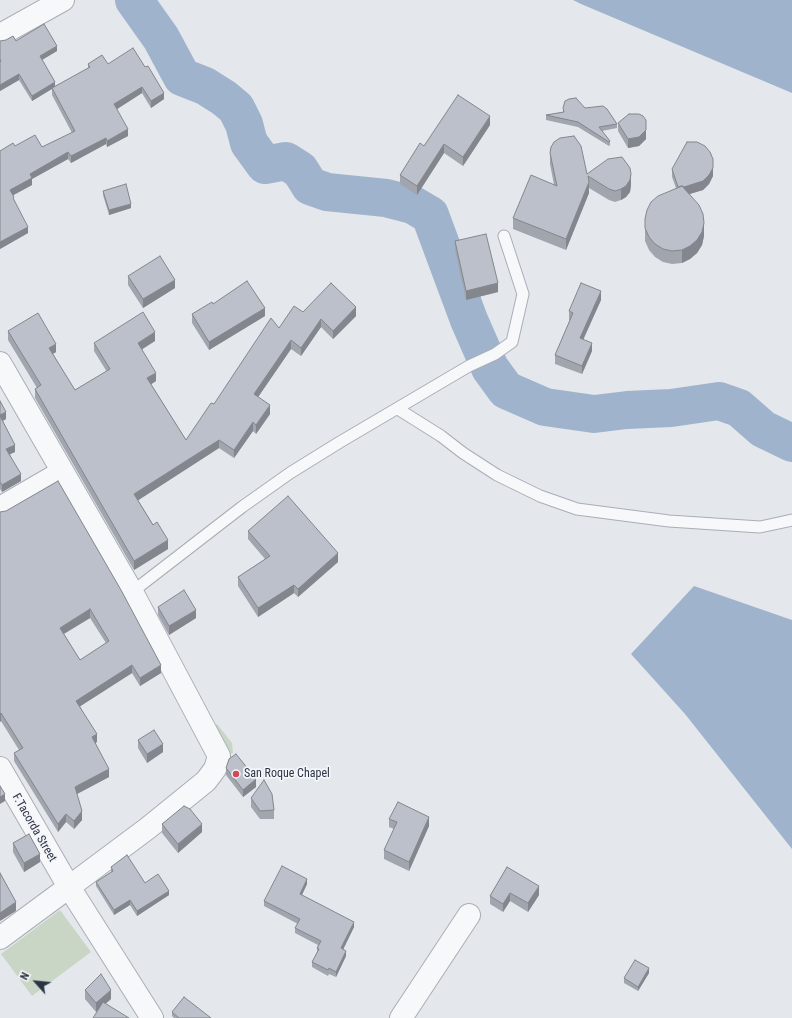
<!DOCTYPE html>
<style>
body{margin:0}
#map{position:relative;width:792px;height:1018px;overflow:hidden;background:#e4e7ec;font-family:"Roboto Condensed",sans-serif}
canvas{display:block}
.north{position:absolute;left:16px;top:962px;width:40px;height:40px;-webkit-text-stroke:3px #f4f6f9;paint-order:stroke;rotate:297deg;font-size:11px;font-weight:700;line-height:16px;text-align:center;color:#2b3445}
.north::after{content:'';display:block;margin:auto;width:14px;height:18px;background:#2b3445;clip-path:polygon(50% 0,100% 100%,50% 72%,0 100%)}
</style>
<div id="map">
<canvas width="792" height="1018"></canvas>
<div class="north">N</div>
</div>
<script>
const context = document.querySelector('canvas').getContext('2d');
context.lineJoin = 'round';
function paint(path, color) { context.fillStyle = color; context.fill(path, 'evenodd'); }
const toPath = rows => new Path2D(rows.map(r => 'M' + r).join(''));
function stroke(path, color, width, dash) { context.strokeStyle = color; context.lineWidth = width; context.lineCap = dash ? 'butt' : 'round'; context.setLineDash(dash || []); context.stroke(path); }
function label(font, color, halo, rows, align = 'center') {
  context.font = font + ' "Roboto Condensed",sans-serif'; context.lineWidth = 3.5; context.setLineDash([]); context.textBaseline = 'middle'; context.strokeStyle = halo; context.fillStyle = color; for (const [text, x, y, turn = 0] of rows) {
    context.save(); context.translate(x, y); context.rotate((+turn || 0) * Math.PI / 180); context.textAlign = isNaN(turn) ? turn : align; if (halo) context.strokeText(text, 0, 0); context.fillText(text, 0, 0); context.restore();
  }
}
const green = toPath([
 [217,724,232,743,233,753,223,755,210,729],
 [60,910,91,952,32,996,1,954]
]);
const water = toPath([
 [573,0,792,0,792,93,581,4],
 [694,586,792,620,792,849,685,714,631,654]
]);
const river = toPath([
 [134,0,161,38,182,77,205,86,224,98,236,108,244,124,249,143,265,165,286,161,300,170,310,186,327,192,386,198,413,205,430,215,469,320,490,368,506,390,545,407,594,414,627,410,671,408,719,401,739,408,763,429,792,443]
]);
const service = toPath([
 [398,409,441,436,463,453,497,475,540,496,577,509,669,521,760,527,792,520],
 [132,592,242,507,290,473,340,442,469,366,495,354,512,342,523,294,504,236]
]);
const minor = toPath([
 [0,35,63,0],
 [0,363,132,592,219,756,215,769,206,781,148,828,69,887,152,1018],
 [0,508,62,472],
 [401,1018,469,915]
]);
const tertiary = toPath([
 [0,768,69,887,0,938]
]);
const wall = toPath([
 [0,41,16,41,57,51,42,60,55,87,88,68,88,64,108,64,164,99,151,108,142,93,117,109,128,136,107,147,106,144,71,163,68,159,32,179,32,185,13,195,14,201,28,233,0,249,15,146,42,147,72,133,52,95,52,89,32,101,19,80,0,91],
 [563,108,585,108,617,124,617,128,602,131,610,141,610,145,609,146,578,127,546,120,546,115,563,112],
 [618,123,646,139,639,146,628,148,618,131],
 [490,125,463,166,444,153,417,195,400,184,400,175,424,146],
 [550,153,587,174,631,185,630,192,626,197,621,200,615,202,609,200,589,188,589,193,566,250,513,229,513,218,554,185,550,164],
 [672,169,713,176,709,184,703,190,690,194,704,236,702,245,697,253,690,259,682,263,672,264,663,262,655,257,649,250,645,241,645,219,676,188,672,177],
 [103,191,131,208,109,215,103,195],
 [455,241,498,292,466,300,455,250],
 [128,276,175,288,143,308,128,285],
 [601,300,583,339,592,351,582,374,555,364,555,355,570,320,569,320,569,311],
 [213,304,265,316,209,350,192,323,192,314],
 [303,312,356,316,333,339,321,327,301,356,291,349,258,397,270,414,256,434,253,431,234,458,219,448,138,500,168,549,134,570,35,398,35,389,37,388,8,340,8,331,56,352,53,354,75,390,107,372,94,351,94,343,155,341,141,349,156,381,151,384,186,440,214,404,279,328],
 [0,401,6,419,3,421,15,452,10,454,21,481,2,492,0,489],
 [0,512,161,673,140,686,132,673,80,706,97,742,95,743,109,777,77,794,82,820,74,829,66,822,58,832,14,761,14,753,19,750,1,721,0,722],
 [90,618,106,643,80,660,64,634],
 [248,531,338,562,298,597,294,593,258,617,238,586,238,577,265,559,248,539],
 [158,607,196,618,169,635,158,615],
 [138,740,163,752,147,763,138,748],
 [226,768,256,787,243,797,226,775],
 [251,798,274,810,274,819,260,819,251,807],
 [389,819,429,826,409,871,384,859,384,850,394,829,389,827],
 [162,824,202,832,178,853,162,833],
 [13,843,40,862,24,872,13,852],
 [111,867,145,883,169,895,137,916,130,905,114,915,96,886,96,882,111,872],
 [507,867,539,895,528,912,510,901,503,912,490,904,490,896],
 [307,884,302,895,354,927,343,949,346,956,336,977,329,974,328,976,312,967,312,962,317,952,317,948,318,945,295,933,295,928,298,924,264,906,264,901],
 [649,973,638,991,624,983,624,978],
 [85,990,111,999,96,1012,85,999],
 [172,1012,211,1018,174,1018,172,1016]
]);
const shadedWall = toPath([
 [57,46,57,51,40,61,40,56],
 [19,74,19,80,0,91,0,85],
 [55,82,55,87,32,101,32,96],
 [142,87,142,93,114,111,114,104],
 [164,93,164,99,151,108,151,101],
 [490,116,490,125,463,166,463,157],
 [128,129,128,136,107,147,107,141],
 [646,130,646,139,639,146,628,148,628,139],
 [106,138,106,144,71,163,71,156],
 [444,144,444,153,417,195,417,186],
 [68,152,68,159,32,179,32,185,10,197,10,190,30,174],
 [713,159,713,176,709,184,703,190,679,197,679,189],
 [631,174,631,185,630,192,626,197,621,200,621,189],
 [589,182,589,193,566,250,566,239],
 [131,204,131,208,109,215,109,210],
 [704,223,704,236,702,245,697,253,690,259,682,263,682,250],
 [28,227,28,233,0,249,0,242],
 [175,280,175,288,143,308,143,299],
 [498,283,498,292,466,300,466,291],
 [601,291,601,300,580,347,580,338],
 [356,307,356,316,333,339,333,331],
 [265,308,265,316,209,350,209,342],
 [321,319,321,327,301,356,301,348],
 [155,332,155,341,138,352,138,343],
 [291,340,291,349,254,403,254,394],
 [592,343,592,351,582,374,582,366],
 [56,344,56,352,49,356,49,348],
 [156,373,156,381,147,387,147,378],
 [270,405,270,414,256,434,256,425],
 [6,412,6,419,0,422,0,415],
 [253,422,253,431,234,458,234,450],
 [219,440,219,448,134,503,134,494],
 [15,445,15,452,6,456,6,449],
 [21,474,21,481,2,492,2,485],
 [168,540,168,549,134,570,134,561],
 [338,553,338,562,298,597,298,589],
 [294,585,294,593,258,617,258,608],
 [90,609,90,618,60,636,60,628],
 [196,610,196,618,169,635,169,626],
 [132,665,132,673,76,709,76,701],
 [161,665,161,673,140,686,140,678],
 [1,713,1,721,0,722,0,714],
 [97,734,97,742,92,745,92,737],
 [163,744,163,752,147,763,147,754],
 [109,769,109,777,75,795,75,787],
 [256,779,256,787,243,797,243,790],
 [5,794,5,801,0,804,0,797],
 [82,811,82,820,74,829,74,821],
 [66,814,66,822,58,832,58,824],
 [429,817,429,826,409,871,409,862],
 [202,824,202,832,178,853,178,844],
 [40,854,40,862,24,872,24,863],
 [307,879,307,884,300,899,300,894],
 [539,886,539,895,528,912,528,903],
 [169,891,169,895,137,916,137,911],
 [510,893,510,901,503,912,503,904],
 [130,900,130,905,114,915,114,910],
 [16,902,16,911,0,921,0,913],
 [354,922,354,927,341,954,341,948],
 [346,951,346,956,336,977,336,972],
 [649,968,649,973,638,991,638,987],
 [111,990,111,999,96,1012,96,1003]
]);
const building = toPath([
 [44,24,57,46,40,56,55,82,32,96,19,74,0,85,0,62,1,61,0,59,0,41,6,40,13,36,16,41,44,24],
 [133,48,145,67,148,66,164,93,151,101,142,87,114,104,128,129,107,141,106,138,71,156,68,152,30,174,32,178,10,190,14,197,13,198,28,227,0,242,0,151,13,143,15,146,35,135,42,147,75,131,52,88,90,67,88,64,102,55,108,64,133,48],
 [458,95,490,116,463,157,444,144,417,186,400,175,420,143,424,146,458,95],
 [576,98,585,108,603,106,607,109,617,124,599,127,610,141,609,142,578,122,546,115,564,112,563,108,565,101,569,99,576,98],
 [629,114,639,114,643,116,646,120,646,130,639,137,628,139,618,123,629,114],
 [574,136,581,146,587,174,608,159,622,157,630,168,631,174,630,180,626,186,621,189,615,191,609,189,588,176,589,182,566,239,513,218,531,175,557,186,550,153,551,147,554,142,560,138,574,136],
 [687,142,697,142,705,146,710,152,713,159,713,168,709,175,703,181,684,187,682,186,678,187,672,169,687,142],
 [126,184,131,204,109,210,103,191,126,184],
 [682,186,699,205,703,214,704,223,702,232,697,240,690,246,682,250,672,251,663,249,655,244,649,237,645,228,645,219,647,210,651,202,658,196,682,186],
 [486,234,498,283,466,291,455,241,486,234],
 [160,256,175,280,143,299,128,276,160,256],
 [247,281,265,308,209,342,192,314,212,302,213,304,247,281],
 [331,283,356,307,333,331,321,319,301,348,291,340,254,394,270,405,256,425,253,422,234,450,219,440,134,494,153,525,157,522,168,540,134,561,35,389,41,385,8,331,38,313,56,344,49,348,75,390,110,369,94,343,143,312,155,332,138,343,156,373,147,378,186,440,211,403,214,404,271,318,279,328,294,306,303,312,331,283],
 [581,283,601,291,580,338,592,343,582,366,555,355,573,313,569,311,581,283],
 [0,401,6,412,0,415,0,401],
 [0,416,15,445,6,449,21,474,2,485,0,482,0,416],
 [58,481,121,590,161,665,140,678,132,665,76,701,97,734,92,737,109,769,75,787,82,811,74,821,66,814,58,824,14,753,23,748,1,713,0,714,0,512,6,511,58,481],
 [90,609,109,641,80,660,60,628,90,609],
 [288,496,338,553,298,589,294,585,258,608,238,577,270,556,248,531,288,496],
 [184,590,196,610,169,626,158,607,184,590],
 [154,730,163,744,147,754,138,740,154,730],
 [236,754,256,779,243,790,226,768,229,759,236,754],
 [264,780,272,794,274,810,260,811,251,798,264,780],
 [0,786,5,794,0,797,0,786],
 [398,802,429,817,409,862,384,850,397,822,389,819,398,802],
 [184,806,190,809,202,824,178,844,162,824,184,806],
 [29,834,40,854,24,863,13,843,29,834],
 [127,855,145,883,158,874,169,891,137,911,130,900,114,910,96,882,113,871,111,867,127,855],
 [282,866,307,879,300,894,354,922,341,948,346,951,336,972,329,968,328,970,312,962,319,949,317,948,321,941,295,928,300,919,264,901,282,866],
 [507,867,539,886,528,903,510,893,503,904,490,896,507,867],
 [0,873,16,902,0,913,0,873],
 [635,960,649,968,638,987,624,978,635,960],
 [101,974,111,990,96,1003,85,990,101,974],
 [184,997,211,1018,179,1018,172,1012,184,997],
 [103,1002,129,1018,93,1018,103,1002]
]);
const markers = [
 [236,774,4,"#d1495b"]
];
const poiNames = [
 ["San Roque Chapel",244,774]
];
const streetNames = [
 ["F.Tacorda Street",34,828,60]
];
paint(green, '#c9d6c5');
paint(water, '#9fb4cc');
stroke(river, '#9fb4cc', 38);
stroke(service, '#a9aeb7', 13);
stroke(minor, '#a9aeb7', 24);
stroke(tertiary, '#a9aeb7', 24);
stroke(service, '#f7f8fa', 11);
stroke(minor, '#f7f8fa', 22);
stroke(tertiary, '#f7f8fa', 22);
paint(wall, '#a1a5ae');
paint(shadedWall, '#83868d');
paint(building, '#bbc0ca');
stroke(building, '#83868d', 1);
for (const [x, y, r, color] of markers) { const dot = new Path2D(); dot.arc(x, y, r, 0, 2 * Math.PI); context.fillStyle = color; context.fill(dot); stroke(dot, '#f4f6f9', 1.5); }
label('12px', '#2b3445', '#f4f6f9', poiNames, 'left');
label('12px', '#2b3445', '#f4f6f9', streetNames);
</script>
